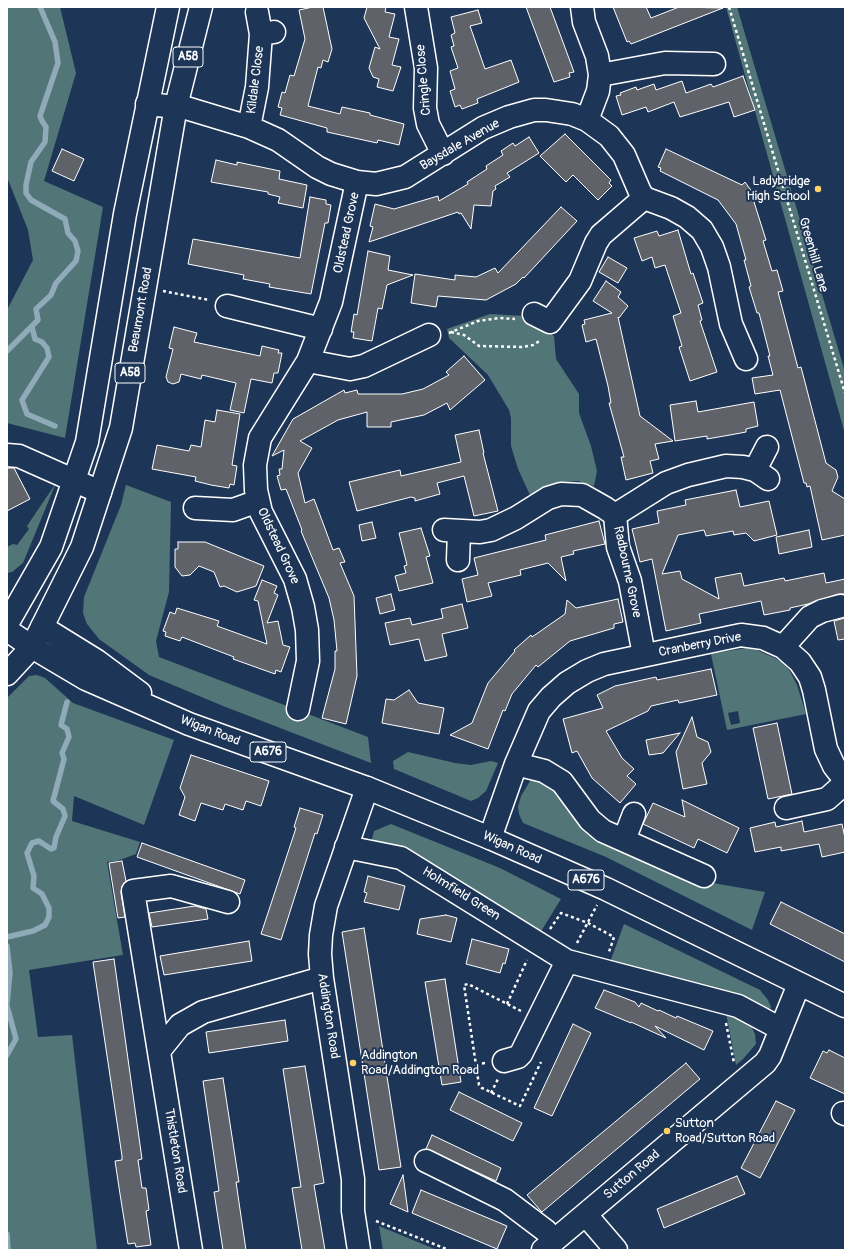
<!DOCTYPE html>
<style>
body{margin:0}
#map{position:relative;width:852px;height:1257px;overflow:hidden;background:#1d3557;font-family:Pangolin,sans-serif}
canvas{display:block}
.frame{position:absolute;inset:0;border:8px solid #fff;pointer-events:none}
</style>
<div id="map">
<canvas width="852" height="1257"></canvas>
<div class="frame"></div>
</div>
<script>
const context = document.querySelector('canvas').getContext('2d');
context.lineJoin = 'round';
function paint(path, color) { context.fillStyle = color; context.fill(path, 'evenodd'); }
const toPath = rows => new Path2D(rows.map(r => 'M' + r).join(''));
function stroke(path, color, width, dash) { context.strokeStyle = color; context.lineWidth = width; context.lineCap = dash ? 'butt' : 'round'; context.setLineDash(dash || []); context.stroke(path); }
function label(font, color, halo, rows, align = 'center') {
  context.font = font + ' Pangolin,sans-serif'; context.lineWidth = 4; context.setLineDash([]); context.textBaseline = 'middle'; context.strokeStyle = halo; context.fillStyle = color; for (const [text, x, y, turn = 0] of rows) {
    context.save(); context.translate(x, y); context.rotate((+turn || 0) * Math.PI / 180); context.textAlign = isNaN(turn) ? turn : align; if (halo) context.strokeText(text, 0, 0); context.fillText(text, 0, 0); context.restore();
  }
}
const green = toPath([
 [7,7,60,7,76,73,44,181,103,207,65,438,7,423,7,310,33,260,28,230,7,177],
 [726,7,737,7,845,372,845,434],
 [490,314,525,316,554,336,556,359,579,394,579,413,591,446,597,471,594,486,578,481,563,482,548,485,530,495,518,469,511,446,511,418,509,410,488,375,449,338,447,329],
 [56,483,23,563,12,572,7,573,7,547,13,544,17,545,29,529,27,526],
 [126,485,171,502,169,592,156,641,159,657,368,737,371,763,223,706,149,675,99,639,87,624,83,613,84,597,121,505],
 [746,648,757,650,781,661,790,671,797,685,806,714,727,730,711,654],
 [738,711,740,723,731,725,728,713],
 [37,675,45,678,73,703,174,740,144,825,74,796,72,821,140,842,136,854,117,861,107,862,123,955,29,970,38,1037,72,1035,97,1250,7,1250,7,698,29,676],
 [408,752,455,763,471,765,491,761,498,763,486,791,478,798,471,801,394,769,393,761],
 [530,781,542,781,567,799,707,882,765,892,752,930,606,857,523,823,519,814,518,807,521,796],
 [391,824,500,868,561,899,540,933,371,843,374,831],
 [624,924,760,990,768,1000,771,1007,770,1009,761,1010,609,965],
 [726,1013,739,1018,751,1026,755,1034,756,1044,743,1059,736,1065],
 [379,1226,437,1250,383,1250]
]);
const stream = toPath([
 [32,327,35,339,42,342,47,348,49,357,22,400,27,414,55,426],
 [7,351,38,320,36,309,51,295,56,283,76,261,78,251,75,241,68,233,65,219,31,200,26,193,26,185,31,162,45,142,46,127,42,121,40,116,58,63,55,42,40,7],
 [7,937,33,931,45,925,49,917,49,908,42,894,33,888,34,876,27,853,32,843,39,841,51,849,54,848,56,837,65,816,63,809,53,801,64,759,62,753,69,737,67,729,61,725,67,702],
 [7,946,10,973,7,1003],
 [7,1006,16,1039,7,1055],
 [7,1234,8,1250]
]);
const building = toPath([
 [313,7,323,7,332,49,328,62,323,60,321,68,318,67,308,106,340,114,342,107,370,113,370,115,404,124,399,145,378,140,377,143,327,132,327,128,280,115,282,108,278,107,282,92,285,93,290,75,294,76,305,39,299,10,313,7],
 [367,7,386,7,385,12,395,14,389,37,399,39,392,65,401,67,393,91,377,87,379,79,373,77,369,68,375,47,380,49,364,18,367,7],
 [526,7,550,7,574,72,569,73,570,77,554,82,526,7],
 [613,7,646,7,651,18,679,7,723,8,631,44,629,41,627,42,613,7],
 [478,10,482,23,470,26,485,69,511,60,519,82,477,99,478,103,462,109,460,105,455,107,450,91,455,89,450,71,458,68,451,47,454,46,451,35,455,33,451,17,478,10],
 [743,76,755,110,734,117,729,102,680,117,674,102,648,112,646,107,622,115,616,96,621,95,620,93,636,87,637,90,654,84,656,90,682,81,686,93,711,84,713,87,743,76],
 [565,134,611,180,609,183,612,186,598,200,573,175,566,182,540,156,565,134],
 [529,137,539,153,507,173,510,177,495,186,496,189,493,191,491,206,474,205,471,229,461,213,459,214,458,212,369,242,373,227,370,226,375,204,394,209,438,196,439,201,468,184,467,182,487,169,486,166,503,155,501,151,513,143,515,146,529,137],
 [62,149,84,159,74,181,52,171,62,149],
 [666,149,742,185,745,182,758,200,754,202,766,240,763,241,772,271,777,270,783,291,778,292,798,368,801,367,826,463,836,470,838,477,832,491,845,499,845,535,822,540,810,486,807,487,806,483,804,483,780,390,755,394,752,378,773,375,768,356,770,356,759,313,757,313,749,287,751,286,744,260,746,260,736,224,718,200,660,171,661,168,658,167,666,149],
 [216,160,237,165,237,162,280,171,279,179,307,185,303,208,278,203,280,197,268,194,268,192,211,182,216,160],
 [310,197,326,200,326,204,331,205,328,223,325,223,311,294,269,287,270,284,243,279,244,275,188,264,193,239,300,258,310,197],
 [561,207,577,221,524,278,523,277,516,284,486,300,438,296,436,307,411,303,415,274,455,280,455,275,476,277,495,268,498,273,561,207],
 [678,230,691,274,693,273,703,303,698,305,702,320,700,321,717,372,690,381,679,347,682,346,673,316,681,313,665,265,655,268,652,257,642,261,634,238,657,231,659,236,678,230],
 [368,251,390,256,388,270,413,275,387,285,382,309,378,308,372,341,353,338,354,332,351,332,354,314,357,315,368,251],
 [608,257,627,268,618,283,599,272,608,257],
 [606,281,621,292,618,297,628,306,619,318,618,317,640,416,673,441,655,444,659,459,650,461,653,473,626,480,621,457,624,457,609,403,611,403,608,386,596,339,586,342,582,325,585,324,584,320,612,313,593,301,606,281],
 [174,327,197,333,194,342,260,356,262,346,279,350,278,353,282,353,278,373,274,373,272,383,251,379,244,413,230,410,236,383,202,375,201,379,181,374,179,382,173,384,168,382,166,377,173,349,169,348,174,327],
 [464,356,485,380,450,410,447,403,424,415,391,422,391,427,367,427,367,412,338,420,300,441,312,448,298,473,305,503,314,499,333,550,339,548,345,562,340,563,354,596,357,676,346,724,322,718,335,669,335,651,337,651,334,620,329,598,301,531,302,530,286,489,281,490,277,476,280,475,279,469,282,469,284,450,272,456,293,419,344,390,345,393,357,390,358,394,402,394,423,389,449,375,446,372,464,356],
 [696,401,698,412,754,402,758,426,746,429,746,432,730,435,707,439,707,436,675,441,670,405,696,401],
 [217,410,240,414,232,465,237,466,234,485,230,484,229,488,211,485,195,481,196,477,152,469,157,445,189,451,191,445,201,447,205,420,215,422,217,410],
 [479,430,484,453,483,453,498,511,474,516,464,476,437,483,440,494,415,501,415,498,411,497,357,511,349,482,400,470,401,476,461,462,455,435,479,430],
 [7,468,14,468,30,499,7,511,7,468],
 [736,490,740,507,769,501,777,535,754,541,746,533,734,535,733,531,706,536,704,530,678,535,662,574,680,571,682,579,719,599,715,578,741,573,744,586,784,578,785,581,824,573,826,583,845,579,845,594,838,594,808,604,790,608,790,610,764,615,761,601,699,614,701,623,666,631,652,559,640,562,632,529,659,523,657,511,686,505,685,500,736,490],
 [599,521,605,544,573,551,574,554,561,557,566,581,548,563,520,570,521,575,488,583,492,596,467,602,462,579,478,575,474,558,546,540,545,535,599,521],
 [372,522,376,538,362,541,359,525,372,522],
 [421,528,430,556,426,557,433,583,399,591,395,576,406,573,404,566,407,565,399,533,421,528],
 [809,530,812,547,779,554,776,537,809,530],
 [178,542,205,542,264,566,256,586,237,592,224,586,220,587,214,572,199,566,190,575,182,576,175,567,175,549,178,549,178,542],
 [262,580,277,586,274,593,278,595,267,623,278,621,283,645,290,647,281,672,276,670,275,674,233,659,234,657,182,637,180,641,165,636,166,632,163,631,170,612,175,614,177,608,219,621,217,626,267,644,258,601,254,600,262,580],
 [391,594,395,610,380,614,376,598,391,594],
 [618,599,623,622,614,624,614,628,570,641,538,667,536,665,512,694,505,711,503,710,488,749,450,735,472,723,488,683,515,651,514,650,531,635,532,637,565,614,567,600,576,608,618,599],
 [462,604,468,628,442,634,447,656,425,661,419,639,390,645,385,623,410,618,412,625,443,618,441,609,462,604],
 [845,618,845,639,838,640,834,621,845,618],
 [711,669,717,695,679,703,678,700,651,706,648,711,606,731,622,758,634,769,627,776,636,784,620,803,592,778,577,751,572,753,563,719,603,708,597,695,615,686,656,677,657,680,711,669],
 [409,690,418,703,444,708,439,734,382,723,386,699,394,700,409,690],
 [692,717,697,737,708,742,711,752,702,763,707,784,683,789,676,752,692,717],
 [777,723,792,794,768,799,753,728,777,723],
 [680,733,663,753,649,755,646,740,680,733],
 [191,755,269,781,261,806,246,801,243,810,225,804,223,810,201,803,195,821,179,815,185,797,180,788,191,755],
 [682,800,739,828,727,853,698,839,694,848,643,824,653,803,685,817,682,800],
 [300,808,323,815,317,834,315,833,281,940,261,934,296,828,294,827,300,808],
 [802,821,804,832,842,824,845,838,845,852,822,857,819,844,781,851,781,847,755,852,750,828,775,822,776,827,802,821],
 [142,843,245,880,240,894,137,857,142,843],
 [122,861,126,881,122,886,121,893,125,917,118,918,109,863,122,861],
 [368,876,405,886,399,910,364,902,367,893,364,892,368,876],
 [781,902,845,934,845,962,770,924,781,902],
 [195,906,206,909,208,919,152,927,149,913,195,906],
 [446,915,457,918,451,942,417,934,420,919,446,915],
 [364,928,401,1167,379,1170,342,932,364,928],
 [472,939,509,949,505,964,503,963,500,973,466,964,472,939],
 [249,941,252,961,164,975,160,956,249,941],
 [114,959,142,1159,138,1160,142,1188,146,1188,149,1210,146,1211,151,1245,136,1247,135,1243,128,1244,120,1194,115,1161,122,1160,122,1156,93,962,114,959],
 [445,979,461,1082,442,1085,425,982,445,979],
 [604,990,635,1002,639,1007,641,1003,658,1011,659,1010,676,1018,677,1016,713,1031,704,1050,655,1026,666,1038,631,1022,631,1023,595,1008,604,990],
 [285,1020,288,1041,209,1053,206,1032,285,1020],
 [573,1024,591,1033,552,1116,534,1108,573,1024],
 [829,1050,845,1058,845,1094,810,1078,823,1051,827,1053,829,1050],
 [686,1063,700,1079,542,1212,540,1210,527,1195,686,1063],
 [305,1066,324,1183,314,1185,325,1250,302,1250,292,1188,301,1187,283,1069,305,1066],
 [223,1078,239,1182,236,1182,246,1250,223,1250,214,1192,219,1191,203,1081,223,1078],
 [459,1092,522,1123,513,1141,450,1110,459,1092],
 [776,1101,795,1110,760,1178,741,1168,776,1101],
 [432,1135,501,1168,496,1181,426,1149,432,1135],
 [403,1175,408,1212,390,1204,403,1175],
 [737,1176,745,1194,664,1228,657,1209,737,1176],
 [421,1190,507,1226,497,1249,412,1213,421,1190]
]);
const path = toPath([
 [729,7,845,393],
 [163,291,209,300],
 [451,332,464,335,479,346,522,347,533,345,541,340],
 [449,333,478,321,500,318,515,319],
 [550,929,561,913,588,923,614,937,609,952],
 [577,943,597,905],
 [507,1004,527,960],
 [521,1011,468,984,464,985,479,1085,482,1088,520,1106,541,1062],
 [726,1023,734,1063],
 [476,1064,486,1063],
 [491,1093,498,1079],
 [376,1221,449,1250]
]);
const minor = toPath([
 [416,7,426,68,425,108,428,124,443,154],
 [582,7,584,22,597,56,600,75,598,91,587,120],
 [257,12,261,34,274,32],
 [600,75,665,63,714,64],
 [147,104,186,108,249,127,278,140,317,167,331,174,357,182,376,184,405,177,483,128,509,117,534,110,546,110,572,114,587,120,609,136,624,155,640,192,644,198,671,208,687,217,702,230,712,247,719,267,731,324,746,359],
 [249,127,257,87,261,34],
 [227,306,321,329],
 [534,314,550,322,580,281,596,243,601,235,644,198],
 [308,361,350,369,364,366,429,335],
 [7,455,19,456,100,492],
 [755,470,767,447],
 [195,508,233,510,258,501],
 [615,515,666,483,688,475,726,466,743,467,755,470,768,479],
 [444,530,480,532,491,530,516,518,548,498,561,494,582,495,605,508,615,515,618,547,630,581,644,655],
 [458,560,459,531],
 [783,647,810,617,822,611,841,606],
 [7,674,32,647],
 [298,709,308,661,307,630,303,607,295,579,261,512,256,490,255,465,260,438,308,361,331,302,357,182],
 [516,764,544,771,562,782,590,820,603,831,704,876],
 [786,808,827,799,845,783],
 [490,838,516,764,539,711,551,697,567,683,587,671,604,664,741,635,763,638,783,647,800,662,810,677,814,690,826,749,834,766,845,780],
 [624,840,634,814],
 [346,847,401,858,567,961,738,1006,781,1029],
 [159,1051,180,1025,203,1012,322,978],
 [504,1061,518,1057,521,1054,567,961],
 [843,1113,845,1114],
 [426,1161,505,1200,546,1231,554,1241],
 [586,1215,616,1250],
 [191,1250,133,891,171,886,228,902],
 [359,1250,353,1211,353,1179,322,978,320,954,321,935,326,906,367,788],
 [543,1250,765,1063,770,1056,799,984]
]);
const major = toPath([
 [42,627,97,661,140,693],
 [32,647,86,679,189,724,367,788,490,838,606,889,845,1006]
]);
const highway = toPath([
 [7,624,51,547,87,442,125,214,168,7],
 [7,630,32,647,82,547,121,428,176,106,201,7]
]);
const markers = [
 [818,189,4,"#ffd166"],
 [353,1063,4,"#ffd166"],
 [667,1131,4,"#ffd166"]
];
const shields = [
 [188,57,30],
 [130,373,30],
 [268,752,36],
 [586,880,36]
];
const shieldNames = [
 ["A58",188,57],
 ["A58",130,373],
 ["A676",268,752],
 ["A676",586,880]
];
const streetNames = [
 ["Kildale Close",256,80,-83],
 ["Cringle Close",424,80,-95],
 ["Baysdale Avenue",460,145,-30],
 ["Oldstead Grove",347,233,-78],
 ["Greenhill Lane",813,255,74],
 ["Beaumont Road",141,310,-80],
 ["Oldstead Grove",278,546,65],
 ["Radbourne Grove",627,572,78],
 ["Cranberry Drive",700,645,-11],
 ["Wigan Road",210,731,21],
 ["Wigan Road",512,848,24],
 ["Holmfield Green",461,894,32],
 ["Addington Road",328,1016,81],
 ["Thistleton Road",175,1151,81],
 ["Sutton Road",632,1175,-40]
];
const poiNames = [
 ["Ladybridge",810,182,"right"],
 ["High School",810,197,"right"],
 ["Addington",361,1056],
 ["Road/Addington Road",361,1071],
 ["Sutton",675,1124],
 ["Road/Sutton Road",675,1139]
];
paint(green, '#527577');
stroke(stream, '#8faab9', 5.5);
paint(building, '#5f6269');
stroke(building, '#fff', 1);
stroke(minor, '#fff', 25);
stroke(major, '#fff', 25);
stroke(highway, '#fff', 25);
stroke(path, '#fff', 2.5, [3, 3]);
stroke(minor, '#1d3557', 22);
stroke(major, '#1d3557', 22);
stroke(highway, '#1d3557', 22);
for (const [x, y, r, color] of markers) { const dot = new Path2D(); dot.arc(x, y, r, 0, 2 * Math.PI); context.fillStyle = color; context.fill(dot); stroke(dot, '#1d3557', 1.5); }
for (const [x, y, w] of shields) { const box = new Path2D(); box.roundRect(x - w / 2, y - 10, w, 20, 3); context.fillStyle = '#1d3557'; context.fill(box); stroke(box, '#fff', 1); }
label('bold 12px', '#fff', null, shieldNames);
label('13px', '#fff', '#1d3557', streetNames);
label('13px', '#fff', '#1d3557', poiNames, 'left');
</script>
